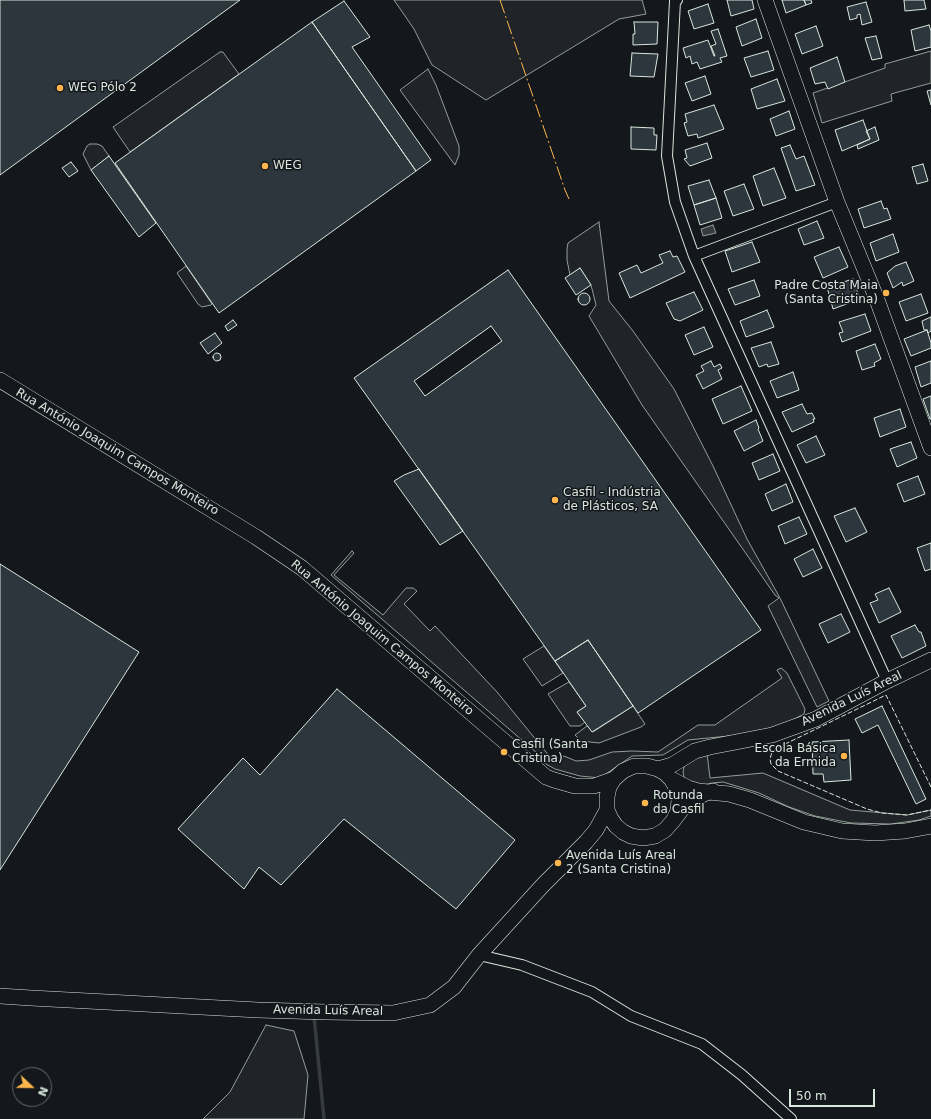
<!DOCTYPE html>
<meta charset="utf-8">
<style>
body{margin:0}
#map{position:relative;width:931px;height:1119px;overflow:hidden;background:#14181c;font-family:"DejaVu Sans",sans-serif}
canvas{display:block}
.north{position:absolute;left:12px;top:1067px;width:40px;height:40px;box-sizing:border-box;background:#14181c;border:1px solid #626a69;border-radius:50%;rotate:112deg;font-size:11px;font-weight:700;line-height:16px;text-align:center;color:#d8e6dc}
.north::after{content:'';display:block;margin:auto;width:14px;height:18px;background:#ffb74d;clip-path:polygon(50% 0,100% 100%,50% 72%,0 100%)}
.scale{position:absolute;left:789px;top:1089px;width:86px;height:18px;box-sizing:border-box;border:2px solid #d8e6dc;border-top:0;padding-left:5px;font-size:12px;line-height:14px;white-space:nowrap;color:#d8e6dc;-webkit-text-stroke:3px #14181c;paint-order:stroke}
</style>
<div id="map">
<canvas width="931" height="1119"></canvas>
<div class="north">N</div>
<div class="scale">50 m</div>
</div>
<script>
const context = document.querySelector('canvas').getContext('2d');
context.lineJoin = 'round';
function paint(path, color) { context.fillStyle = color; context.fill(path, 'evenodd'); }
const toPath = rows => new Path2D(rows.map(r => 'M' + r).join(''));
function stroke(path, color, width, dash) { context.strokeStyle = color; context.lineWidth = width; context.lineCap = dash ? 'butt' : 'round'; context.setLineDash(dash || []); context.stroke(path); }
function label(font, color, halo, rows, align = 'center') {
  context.font = font + ' "DejaVu Sans",sans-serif'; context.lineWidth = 3; context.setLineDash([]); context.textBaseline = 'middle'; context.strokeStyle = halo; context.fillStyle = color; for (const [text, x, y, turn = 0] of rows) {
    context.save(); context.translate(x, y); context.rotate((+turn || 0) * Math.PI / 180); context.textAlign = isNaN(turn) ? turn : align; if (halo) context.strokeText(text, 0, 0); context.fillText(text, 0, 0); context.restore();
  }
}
const green = toPath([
 [394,0,642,0,646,14,619,19,486,100,432,65,414,29,394,0],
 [931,51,931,83,891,94,892,101,822,123,813,93,885,68,885,64,931,51],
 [220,52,223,52,225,55,239,74,130,152,113,127,220,52],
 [428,69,436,85,459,146,459,155,455,165,400,90,428,69],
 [90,144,97,144,102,146,109,156,91,170,83,154,87,146,90,144],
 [599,222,609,301,633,331,674,389,713,466,747,539,780,598,829,701,817,707,768,606,779,598,775,595,642,405,589,316,596,305,591,285,580,268,570,275,567,260,567,249,568,243,599,222],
 [186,266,212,304,211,305,202,307,198,304,177,273,186,266],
 [352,551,354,553,334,575,383,615,406,588,413,588,417,591,404,604,430,631,435,626,497,692,555,763,564,756,576,761,589,760,612,752,632,751,658,752,698,725,715,725,782,678,777,670,781,668,787,673,805,709,804,714,769,732,688,740,663,755,632,756,600,778,580,776,555,769,546,764,537,757,538,754,331,575,352,551],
 [544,646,563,673,542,686,523,659,544,646],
 [569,682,586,706,577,712,585,722,580,726,570,726,548,694,569,682],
 [633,706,645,724,641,727,599,743,581,741,575,735,587,726,593,732,633,706],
 [707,753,710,778,763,773,850,810,907,815,931,810,931,816,919,820,891,824,851,823,815,816,789,807,759,793,723,782,712,783,700,786,688,783,684,777,683,772,684,767,687,763,707,753],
 [266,1025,294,1031,308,1075,304,1119,203,1119,230,1092,266,1025]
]);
const water = toPath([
 [713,225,716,233,703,236,701,229,713,225]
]);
const stream = toPath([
 [314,1016,324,1119]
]);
const building = toPath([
 [0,0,240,0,0,175,0,0],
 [727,0,752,0,754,9,731,16,727,0],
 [782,0,804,0,806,5,786,13,782,0],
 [804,0,811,0,812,3,806,5,804,0],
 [904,0,924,0,926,9,905,11,904,0],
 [344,1,370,37,352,47,431,160,416,171,312,22,344,1],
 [866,2,872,22,862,25,860,14,857,15,857,18,850,20,847,7,866,2],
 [708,4,714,23,694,29,688,11,708,4],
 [756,19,762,38,742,46,736,27,756,19],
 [312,22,416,171,219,313,115,163,312,22],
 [634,22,658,22,657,44,633,45,633,34,635,34,634,22],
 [929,25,931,31,931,47,915,51,911,30,929,25],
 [816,26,823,46,802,54,795,34,816,26],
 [718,29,727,56,720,58,722,62,700,69,697,62,692,64,690,56,686,58,683,48,708,40,714,56,715,56,711,46,716,44,711,31,718,29],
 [876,36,882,58,872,60,865,38,876,36],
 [768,51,774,70,751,77,744,58,768,51],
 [632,53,658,54,654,77,630,76,632,53],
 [837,57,845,82,828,89,825,82,815,84,810,68,837,57],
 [705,76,711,94,692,101,685,83,705,76],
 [777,79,785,101,757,109,751,89,777,79],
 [931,90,931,105,927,91,931,90],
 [714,105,724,129,698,138,697,134,688,136,684,123,687,122,685,114,714,105],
 [789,111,795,129,776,136,770,119,789,111],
 [863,120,870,139,842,151,835,130,863,120],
 [631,127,654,128,654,135,657,135,656,150,631,149,631,127],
 [875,127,879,140,858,149,857,145,870,139,866,131,875,127],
 [707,143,712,158,690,166,684,159,687,158,685,150,707,143],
 [790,145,796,159,804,156,815,185,796,191,781,148,790,145],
 [109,156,156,223,139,237,91,170,109,156],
 [71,162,78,171,69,177,62,168,71,162],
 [923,164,928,181,917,184,912,167,923,164],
 [774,168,786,198,763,206,753,176,774,168],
 [709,180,716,198,694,205,688,186,709,180],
 [744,184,754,209,733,216,724,191,744,184],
 [716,198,722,218,700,225,694,205,716,198],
 [881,201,884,209,887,208,891,219,864,228,858,209,881,201],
 [817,221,824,238,804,245,798,229,817,221],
 [893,234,899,252,876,261,870,243,893,234],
 [752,242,760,262,732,272,725,251,752,242],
 [839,247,848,267,823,278,814,257,839,247],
 [670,251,673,257,677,256,685,272,630,298,619,273,637,265,641,273,663,263,659,255,670,251],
 [906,262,914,281,903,286,902,282,893,288,887,273,895,266,906,262],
 [580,268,591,285,576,295,565,278,580,268],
 [508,270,761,630,638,713,588,640,555,661,354,378,508,270],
 [853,279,860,299,833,309,827,287,853,279],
 [754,280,760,296,735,305,728,289,754,280],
 [694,292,703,310,680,321,674,319,666,303,694,292],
 '578 299a6 6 0 1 1 12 0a6 6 0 1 1-12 0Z',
 [921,294,928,313,906,321,899,302,921,294],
 [767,310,774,327,746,337,740,321,767,310],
 [865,314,871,331,842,342,839,333,843,332,839,322,865,314],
 [931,317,931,331,928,333,927,330,924,330,922,321,931,317],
 [233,320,237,325,228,331,225,326,233,320],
 [491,326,502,341,425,396,414,381,491,326],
 [704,327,713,347,694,355,685,335,704,327],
 [927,330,931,343,931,348,911,356,904,339,927,330],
 [215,333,222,343,208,354,200,343,215,333],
 [771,342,779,364,768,367,767,364,759,367,751,348,771,342],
 [875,344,881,359,874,363,875,366,862,370,856,351,875,344],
 '213 357a4 4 0 1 1 8 0a4 4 0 1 1-8 0Z',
 [711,361,714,367,720,364,722,368,718,370,722,379,703,389,696,375,704,371,701,366,711,361],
 [931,361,931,383,921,387,915,367,931,361],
 [793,372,799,390,777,398,770,381,793,372],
 [741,386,752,411,723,424,712,399,741,386],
 [931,396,931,419,930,419,923,399,931,396],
 [802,404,807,414,812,413,815,419,813,419,814,422,792,432,782,412,802,404],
 [900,409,906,427,880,437,874,418,900,409],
 [756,420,759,428,758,429,763,441,744,451,734,431,756,420],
 [816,436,825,455,806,463,797,445,816,436],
 [911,442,917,458,897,467,890,449,911,442],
 [773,454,780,471,759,480,752,463,773,454],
 [419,469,463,531,440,545,394,481,404,475,419,469],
 [918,476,925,494,904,502,897,484,918,476],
 [786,484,793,502,772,511,765,494,786,484],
 [855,508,867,532,846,542,834,516,855,508],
 [799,517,807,534,785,544,778,526,799,517],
 [931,543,931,569,925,571,917,548,931,543],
 [813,549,822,568,803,577,794,559,813,549],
 [0,564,139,652,0,870,0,564],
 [889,588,901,612,879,623,870,603,878,600,875,594,889,588],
 [841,614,850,632,828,643,819,624,841,614],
 [915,625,919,632,921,632,926,646,902,658,891,636,915,625],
 [588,640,633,706,592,732,577,712,586,706,555,661,588,640],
 [337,689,515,840,456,909,344,819,281,885,259,867,244,889,178,829,243,758,260,775,337,689],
 [882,706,926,799,916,804,878,725,862,733,855,719,882,706],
 [849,740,851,780,824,782,823,774,813,774,812,742,849,740]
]);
const street = toPath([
 [677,0,675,1,667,156,675,202,694,256,887,681],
 [694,256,837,202],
 [479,955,522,965,592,992,631,1016,702,1044,742,1075,791,1119]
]);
const secondary = toPath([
 [765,0,837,202,876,297,931,448],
 [0,380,256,537,302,568,546,777,554,780,575,786,594,786,614,779],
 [658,769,672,765,695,751,710,747,772,735,816,719,887,681,931,660],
 [671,779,688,788,698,791,729,794,750,800,804,822,842,831,875,833,905,831,931,826],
 [673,821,678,811,679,800,677,789,671,779,665,773,658,769,647,766,634,766,623,771,614,779,609,787,607,797,607,810,611,819,616,826,623,832,631,836,643,838,655,836,665,830,673,821,682,809,689,802,704,794,713,791],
 [0,996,31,998,258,1010,326,1012,393,1013,430,1005,454,987,479,955,543,885,586,842,596,830,607,810]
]);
const fence = toPath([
 [931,787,886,695,777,748,772,752,770,759,771,764,778,771,867,809,882,813,907,815,931,810]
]);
const power = toPath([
 [500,0,565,190,569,199]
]);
const markers = [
 [60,88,4,"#ffb74d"],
 [265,166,4,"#ffb74d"],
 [886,293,4,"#ffb74d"],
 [555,500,4,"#ffb74d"],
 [504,752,4,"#ffb74d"],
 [844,756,4,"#ffb74d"],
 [645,803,4,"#ffb74d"],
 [558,863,4,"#ffb74d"]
];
const poiNames = [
 ["WEG Pólo 2",68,88],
 ["WEG",273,166],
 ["Padre Costa Maia",878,286,"right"],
 ["(Santa Cristina)",878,300,"right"],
 ["Casfil - Indústria",563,493],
 ["de Plásticos, SA",563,507],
 ["Casfil (Santa",512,745],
 ["Cristina)",512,759],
 ["Escola Básica",836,749,"right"],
 ["da Ermida",836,763,"right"],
 ["Rotunda",653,796],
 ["da Casfil",653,810],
 ["Avenida Luís Areal",566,856],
 ["2 (Santa Cristina)",566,870]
];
const streetNames = [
 ["Rua António Joaquim Campos Monteiro",117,452,31],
 ["Rua António Joaquim Campos Monteiro",382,638,40],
 ["Avenida Luís Areal",852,699,-26],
 ["Avenida Luís Areal",328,1011,1]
];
paint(green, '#202428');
stroke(green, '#939e99', 1);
paint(water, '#363b3e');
stroke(water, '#939e99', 1);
stroke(stream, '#363b3e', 3.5);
paint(building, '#2c363c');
stroke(building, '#d8e6dc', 1);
stroke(street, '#d8e6dc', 12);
stroke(secondary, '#d8e6dc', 16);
stroke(street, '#14181c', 10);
stroke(secondary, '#14181c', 15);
stroke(fence, '#d8e6dc', 1, [5, 2]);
stroke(power, '#ffb74d', 1, [14, 3, 2, 3]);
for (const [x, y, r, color] of markers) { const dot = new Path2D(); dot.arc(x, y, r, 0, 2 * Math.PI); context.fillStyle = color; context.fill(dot); stroke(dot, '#14181c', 1.5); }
label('12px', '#d8e6dc', '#14181c', poiNames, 'left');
label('12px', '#d8e6dc', '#14181c', streetNames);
</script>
